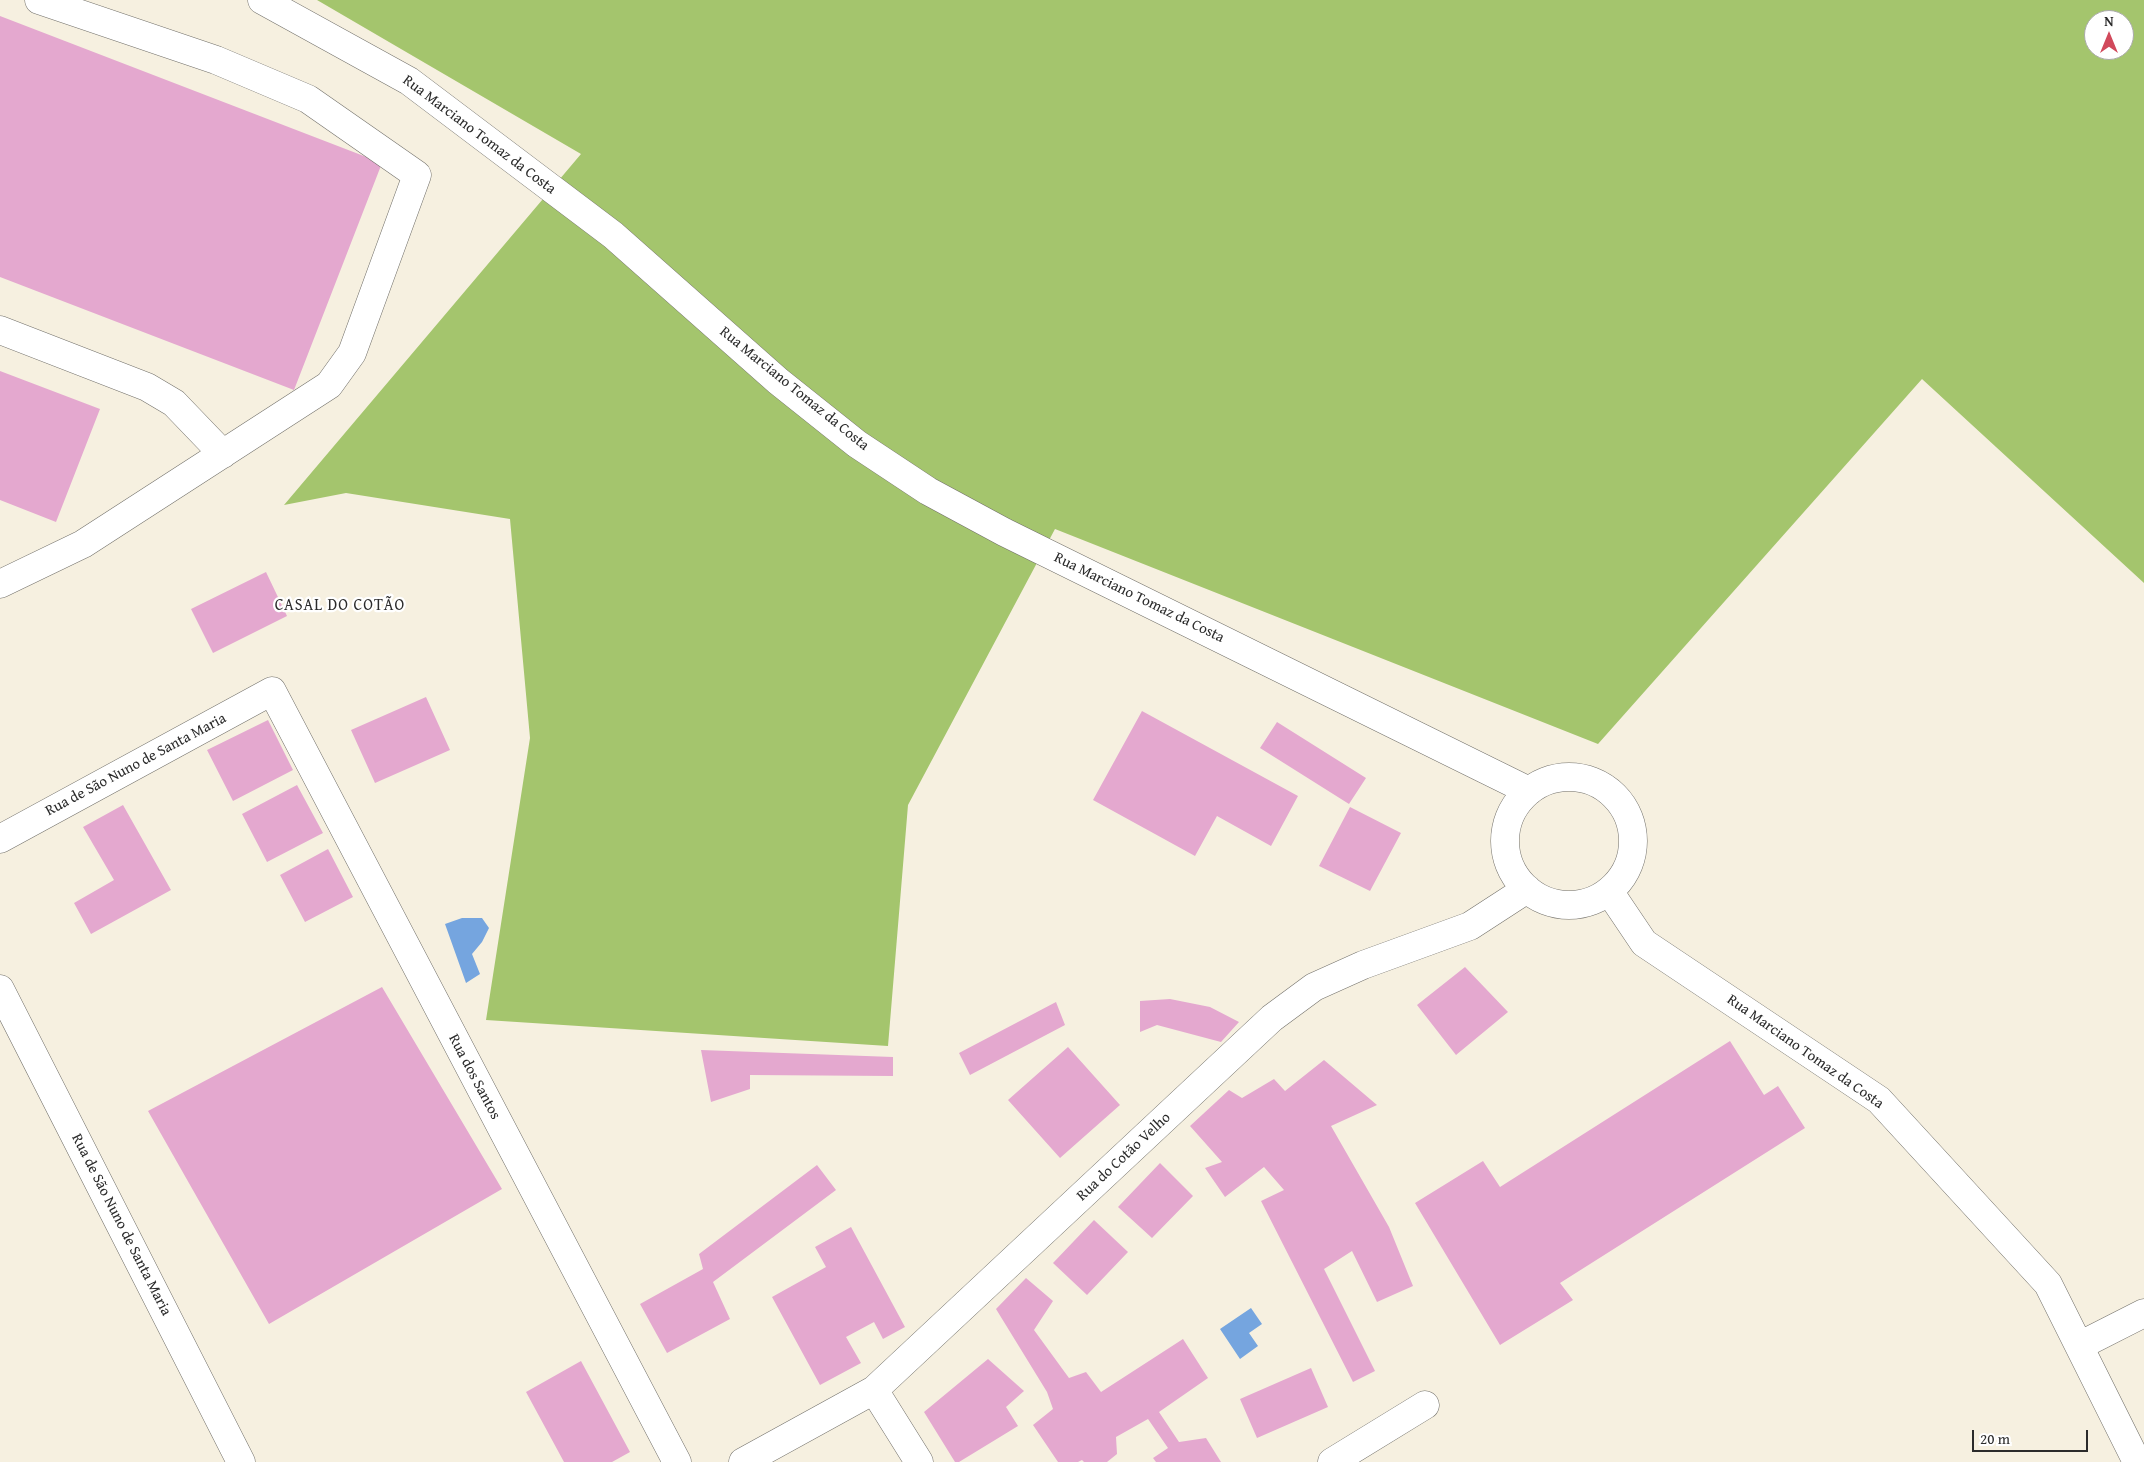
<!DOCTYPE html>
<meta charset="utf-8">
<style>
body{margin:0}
#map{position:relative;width:2144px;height:1462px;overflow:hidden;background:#f6f0e0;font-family:"Gentium Book Plus",serif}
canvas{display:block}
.north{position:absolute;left:2084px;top:10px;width:50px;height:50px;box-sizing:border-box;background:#fff;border:1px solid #aaa;border-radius:50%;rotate:0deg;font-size:14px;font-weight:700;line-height:20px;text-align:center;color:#2b2b2b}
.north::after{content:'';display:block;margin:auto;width:18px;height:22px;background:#d1495b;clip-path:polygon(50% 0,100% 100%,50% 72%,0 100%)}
.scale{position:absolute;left:1972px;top:1430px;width:116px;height:22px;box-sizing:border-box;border:2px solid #2b2b2b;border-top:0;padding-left:6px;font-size:15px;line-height:18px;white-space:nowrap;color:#2b2b2b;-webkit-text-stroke:4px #fff;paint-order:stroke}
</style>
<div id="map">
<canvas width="2144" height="1462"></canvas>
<div class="north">N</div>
<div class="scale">20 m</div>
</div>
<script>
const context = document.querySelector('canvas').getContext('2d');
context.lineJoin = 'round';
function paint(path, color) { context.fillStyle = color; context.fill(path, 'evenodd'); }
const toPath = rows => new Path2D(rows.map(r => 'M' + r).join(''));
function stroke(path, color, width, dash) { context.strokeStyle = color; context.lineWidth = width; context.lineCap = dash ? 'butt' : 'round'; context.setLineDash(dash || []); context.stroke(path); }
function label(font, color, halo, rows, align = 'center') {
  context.font = font + ' "Gentium Book Plus",serif'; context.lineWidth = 4.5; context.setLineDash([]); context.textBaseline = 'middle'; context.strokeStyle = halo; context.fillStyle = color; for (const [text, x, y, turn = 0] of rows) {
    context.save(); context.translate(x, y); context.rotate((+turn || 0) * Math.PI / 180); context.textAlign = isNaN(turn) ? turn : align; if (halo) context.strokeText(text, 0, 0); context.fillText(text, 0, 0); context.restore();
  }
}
const green = toPath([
 [317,0,2144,0,2144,583,1922,379,1598,744,1055,529,908,805,888,1046,486,1020,530,738,510,519,346,493,284,505,581,154],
 [2094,20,2124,20,2124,50,2094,50]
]);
const water = toPath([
 [462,918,482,918,489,928,482,942,472,954,480,974,466,983,445,924],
 [1251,1308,1262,1324,1249,1333,1258,1346,1240,1359,1220,1329]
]);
const building = toPath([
 [0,16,382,163,294,390,0,277],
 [0,371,100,409,56,522,0,500],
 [266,572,287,616,213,653,191,609],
 [426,697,450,750,375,783,351,730],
 [1142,711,1298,796,1271,846,1217,816,1195,856,1093,800],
 [268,720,293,770,233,801,207,750],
 [1277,722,1366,778,1349,804,1260,748],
 [297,785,323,833,267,862,242,814],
 [123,805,171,890,91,934,74,903,114,880,83,827],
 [1350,807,1401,833,1370,891,1319,866],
 [328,849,353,897,305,922,280,875],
 [1465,967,1508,1012,1456,1055,1417,1005],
 [382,987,502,1189,269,1324,148,1111],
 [1170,999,1210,1007,1239,1022,1221,1042,1157,1025,1140,1032,1140,1001],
 [1056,1002,1065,1025,970,1075,959,1053],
 [1730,1041,1764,1095,1778,1086,1805,1128,1560,1283,1573,1300,1500,1345,1415,1203,1483,1161,1500,1187],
 [1068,1047,1120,1105,1060,1158,1008,1100],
 [701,1050,893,1057,893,1076,750,1075,750,1089,711,1102],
 [1324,1060,1377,1105,1331,1126,1389,1227,1413,1286,1377,1302,1352,1251,1324,1269,1375,1371,1353,1382,1261,1201,1284,1190,1264,1167,1225,1197,1205,1168,1222,1162,1190,1126,1229,1090,1242,1098,1274,1079,1285,1091],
 [1160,1163,1193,1196,1152,1238,1118,1207],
 [817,1165,836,1190,713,1282,730,1319,667,1353,640,1304,703,1269,699,1254],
 [1094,1220,1128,1252,1087,1295,1053,1263],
 [851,1227,905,1327,883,1339,874,1322,846,1337,861,1363,820,1385,772,1297,826,1267,815,1247],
 [1026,1278,1053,1301,1034,1330,1069,1378,1086,1372,1101,1392,1183,1339,1208,1378,1159,1412,1179,1442,1206,1438,1221,1462,1156,1462,1153,1458,1168,1448,1148,1419,1116,1437,1117,1454,1107,1462,1084,1462,1082,1460,1078,1462,1058,1462,1033,1425,1053,1409,1047,1392,996,1309],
 [988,1359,1024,1391,1006,1407,1018,1426,959,1462,955,1462,924,1412],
 [581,1361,630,1452,612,1462,564,1462,526,1392],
 [1311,1368,1328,1407,1257,1438,1240,1399]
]);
const minor = toPath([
 [262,0,409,81,613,235,778,381,857,444,928,491,1004,532,1529,791],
 [0,330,147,387,174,403,223,454],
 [0,584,83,544,329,385,352,353,417,175,308,99,216,60,39,0],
 '1505 841a64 64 0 1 1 128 0a64 64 0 1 1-128 0Z',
 [0,839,272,691,677,1462],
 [1609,891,1644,943,1879,1100,2048,1284,2137,1462],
 [0,989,241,1462],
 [2079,1346,2144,1313],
 [874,1390,919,1462],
 [743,1462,874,1390,1272,1018,1314,987,1363,965,1470,926,1527,889],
 [1332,1462,1425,1405]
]);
const streetNames = [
 ["Rua Marciano Tomaz da Costa",479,135,37],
 ["Rua Marciano Tomaz da Costa",794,389,39],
 ["Rua Marciano Tomaz da Costa",1139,598,26],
 ["Rua de São Nuno de Santa Maria",136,765,-28],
 ["Rua Marciano Tomaz da Costa",1805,1052,35],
 ["Rua dos Santos",474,1077,62],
 ["Rua do Cotão Velho",1124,1157,-43],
 ["Rua de São Nuno de Santa Maria",121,1225,63]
];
const neighbourhoodNames = [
 ["CASAL DO COTÃO",340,606]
];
paint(green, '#a4c56d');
paint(water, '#75a5df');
paint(building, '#e4a8cf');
stroke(minor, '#72706a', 29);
stroke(minor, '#fff', 28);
label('15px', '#2b2b2b', '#fff', streetNames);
context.letterSpacing = '1px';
label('16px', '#2b2b2b', '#fff', neighbourhoodNames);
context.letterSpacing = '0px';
</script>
